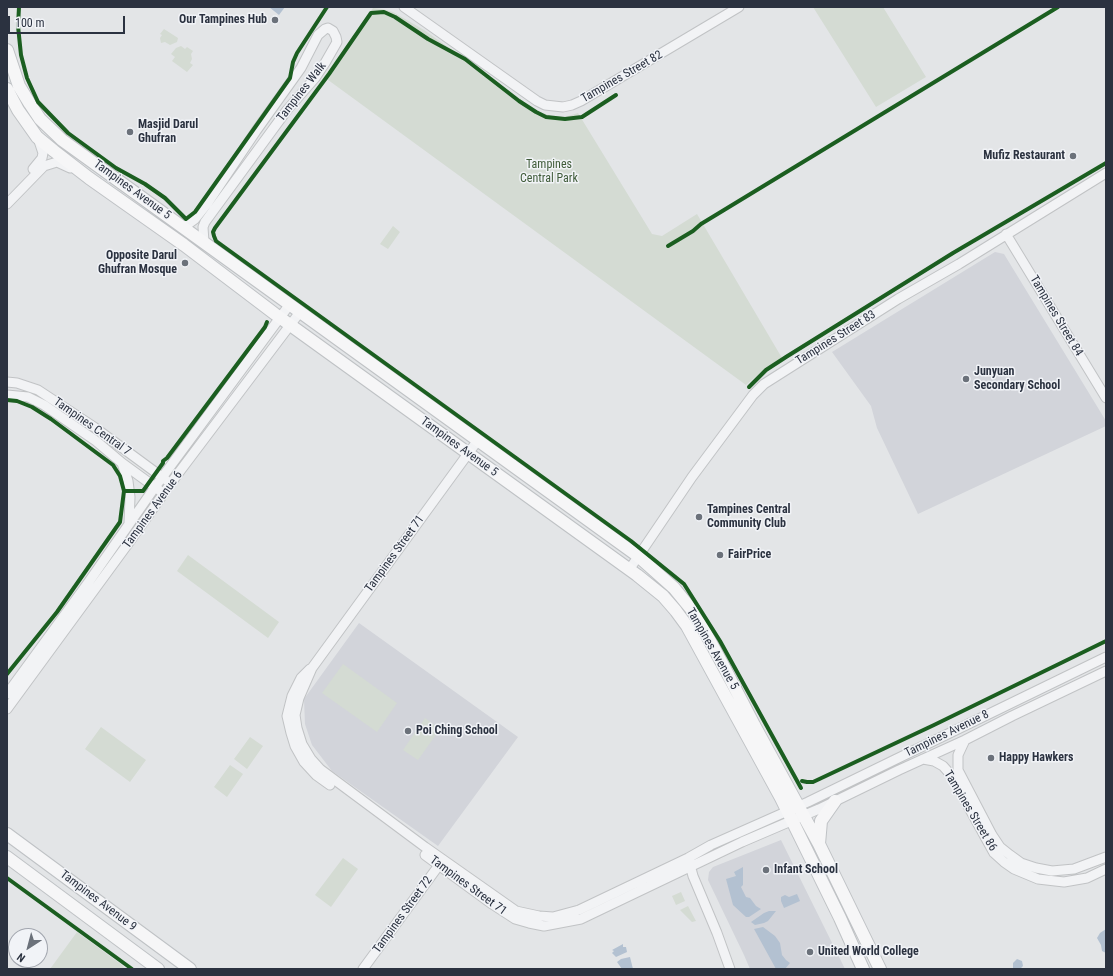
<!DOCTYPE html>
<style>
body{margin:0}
#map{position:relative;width:1113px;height:976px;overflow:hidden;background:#e3e5e7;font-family:"Roboto Condensed",sans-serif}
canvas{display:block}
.frame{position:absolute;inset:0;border:8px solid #2b3240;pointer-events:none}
.north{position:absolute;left:8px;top:928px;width:40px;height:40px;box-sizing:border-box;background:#f1f3f7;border:1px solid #a2a6ae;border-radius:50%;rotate:216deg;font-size:11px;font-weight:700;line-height:16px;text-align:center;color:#2b3240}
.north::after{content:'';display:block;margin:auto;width:14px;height:18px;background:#6b717a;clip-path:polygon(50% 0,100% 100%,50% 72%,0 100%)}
.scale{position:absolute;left:8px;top:16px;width:117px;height:18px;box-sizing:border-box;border:2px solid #2b3240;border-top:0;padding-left:5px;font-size:12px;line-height:14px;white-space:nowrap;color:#2b3240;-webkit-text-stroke:3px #f1f3f7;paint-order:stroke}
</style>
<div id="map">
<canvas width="1113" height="976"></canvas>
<div class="frame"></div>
<div class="north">N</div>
<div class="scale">100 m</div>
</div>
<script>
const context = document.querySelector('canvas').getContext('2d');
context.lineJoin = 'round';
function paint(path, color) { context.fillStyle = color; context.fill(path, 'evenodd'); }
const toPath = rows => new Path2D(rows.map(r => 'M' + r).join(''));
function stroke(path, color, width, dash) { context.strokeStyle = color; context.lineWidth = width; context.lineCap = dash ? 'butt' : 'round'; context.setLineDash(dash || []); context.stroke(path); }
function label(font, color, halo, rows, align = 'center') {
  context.font = font + ' "Roboto Condensed",sans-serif'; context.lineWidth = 3; context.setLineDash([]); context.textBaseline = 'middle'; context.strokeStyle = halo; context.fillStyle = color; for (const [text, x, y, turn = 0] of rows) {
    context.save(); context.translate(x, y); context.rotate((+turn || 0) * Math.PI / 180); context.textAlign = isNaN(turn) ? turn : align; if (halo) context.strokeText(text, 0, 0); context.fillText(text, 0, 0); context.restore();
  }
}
const built = toPath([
 [995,252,1004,254,1106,421,1106,426,918,514,877,428,871,406,832,352],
 [359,623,518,737,438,846,332,771,312,745,305,724,304,699],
 [781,840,845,969,750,969,744,955,708,880,709,872,713,867]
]);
const green = toPath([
 [813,7,883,7,926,77,876,107],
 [373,8,382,9,393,12,424,30,537,111,555,117,565,117,578,113,652,234,662,236,697,214,782,358,761,372,746,385,324,77],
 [164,29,178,38,177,42,170,45,165,42,161,43,160,38,162,35,160,34],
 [181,46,185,49,187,47,193,51,191,54,192,59,190,63,193,65,187,72,172,61,175,57,171,54,176,48],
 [393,226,400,232,388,249,380,244],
 [188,555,279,622,268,638,177,571],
 [343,664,397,703,377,732,322,693],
 [425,718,440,729,418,760,403,750],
 [101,727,146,760,130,782,85,749],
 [250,737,263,746,247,769,234,759],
 [230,765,243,774,227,797,214,787],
 [343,858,358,869,331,907,315,895],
 [681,892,685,901,676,905,672,896],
 [688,906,696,921,692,922,680,910],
 [77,932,122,965,125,969,50,969]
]);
const water = toPath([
 [269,7,285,7,279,15],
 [743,867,743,885,741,887,746,897,750,898,756,906,761,909,749,917,746,917,733,905,726,879,736,876,734,872],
 [797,894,800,901,784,908,781,901,781,897,785,895,789,897],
 [769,911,776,911,768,921,764,923,755,925,751,922,764,913],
 [763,927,775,936,780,943,782,955,786,960,790,963,785,969,776,969,754,929],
 [1106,929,1106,953,1102,951,1101,945,1097,938,1100,933],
 [623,944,623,947,626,947,627,952,616,957,612,953,614,951,612,950],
 [630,957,633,969,622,969,617,962,621,959],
 [1017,959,1022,961,1023,966,1020,969,1013,969,1013,963]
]);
const minor = toPath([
 [404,7,537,101,545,105,563,107,572,105,581,101,739,7],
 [33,169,42,158,43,153,38,138],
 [7,204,44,166,57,162,70,168],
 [184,227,195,219,207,204,256,131,301,68,318,35,325,29,328,28,333,31,336,37,337,42,325,63,315,78,287,110,205,222,203,227,204,242],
 [1006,234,1106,398],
 [7,382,17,383,38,390,94,427,166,480],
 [7,395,28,397,44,405,96,441,122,463,159,490],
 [478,440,312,668,299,698,295,715,297,728,302,744,311,759,320,769,425,847,516,911,539,916,553,917,579,910,688,858,711,845,808,802,1106,657],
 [122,463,128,481,130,497,129,524],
 [629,570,692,477,753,395,764,384,898,299,959,264,1106,173],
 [310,669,301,678,292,696,287,716,291,733,295,746,304,762,316,775,330,785],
 [7,694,88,583,155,487,290,304],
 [7,709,130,541,171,483,300,312],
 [965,740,958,755,958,770,992,835,1000,847,1010,855,1021,863,1036,868,1052,871,1074,869,1106,857],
 [923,759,934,761,943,766,951,775,994,853,1004,862,1014,869,1038,879,1064,882,1087,878,1106,869],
 [425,855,492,904,515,919,529,923,544,926,581,919,742,842,819,809,899,770,965,740,1012,716,1106,671],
 [689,861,693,876,717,933,730,969],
 [363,969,442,861]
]);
const major = toPath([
 [7,50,19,86,30,104,40,119,62,140,638,556,674,588,696,615,723,665,754,725,819,844,880,969],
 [7,89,18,110,37,137,54,151,89,178,184,245,275,314,637,575,663,596,676,611,687,626,781,798,840,918,863,969],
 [7,834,190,969],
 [819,844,821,821,835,801],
 [7,857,158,969]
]);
const cycleway = toPath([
 [19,7,18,26,21,55,27,78,38,102,68,133,116,168,145,184,165,198,186,219,195,212,290,78,293,62,297,53,327,7],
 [616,95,582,117,565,119,546,117,536,112,519,101,465,59,428,39,395,17,384,12,371,13,329,74,215,228,213,232,214,236,216,241,631,541,684,584,720,641,801,788],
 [668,246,693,231,701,224,1058,7],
 [749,387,766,370,786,357,953,253,1106,163],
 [7,400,17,401,32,407,51,419,113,465,120,476,124,491,120,522,57,612,7,674],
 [124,491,143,491,163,463,163,461,167,458,265,327,267,322],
 [802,781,807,782,813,782,934,725,1106,641],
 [7,878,132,969]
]);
const markers = [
 [275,20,4,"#6b717a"],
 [130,132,4,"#6b717a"],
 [1073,156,4,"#6b717a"],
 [185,263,4,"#6b717a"],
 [966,379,4,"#6b717a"],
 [699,517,4,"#6b717a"],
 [720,555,4,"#6b717a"],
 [408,731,4,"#6b717a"],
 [991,758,4,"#6b717a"],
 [766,870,4,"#6b717a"],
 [810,952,4,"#6b717a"]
];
const poiNames = [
 ["Our Tampines Hub",267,20,"right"],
 ["Masjid Darul",138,125],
 ["Ghufran",138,139],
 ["Mufiz Restaurant",1065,156,"right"],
 ["Opposite Darul",177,256,"right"],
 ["Ghufran Mosque",177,270,"right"],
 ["Junyuan",974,372],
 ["Secondary School",974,386],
 ["Tampines Central",707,510],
 ["Community Club",707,524],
 ["FairPrice",728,555],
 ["Poi Ching School",416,731],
 ["Happy Hawkers",999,758],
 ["Infant School",774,870],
 ["United World College",818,952]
];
const streetNames = [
 ["Tampines Street 82",622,77,-30],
 ["Tampines Walk",302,92,-52],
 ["Tampines Avenue 5",132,190,36],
 ["Tampines Street 84",1056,316,59],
 ["Tampines Street 83",836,338,-32],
 ["Tampines Central 7",92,427,35],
 ["Tampines Avenue 5",459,447,36],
 ["Tampines Avenue 6",153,510,-54],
 ["Tampines Street 71",395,554,-54],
 ["Tampines Avenue 5",712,649,60],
 ["Tampines Avenue 8",947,734,-26],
 ["Tampines Street 86",970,811,59],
 ["Tampines Street 71",468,886,36],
 ["Tampines Avenue 9",98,901,37],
 ["Tampines Street 72",403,915,-54]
];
const parkNames = [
 ["Tampines",549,165],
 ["Central Park",549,179]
];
paint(built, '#d2d4da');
paint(green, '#d4dbd3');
paint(water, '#b3c1d1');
stroke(minor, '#c1c3c5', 11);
stroke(major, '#bfc2c5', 14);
stroke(minor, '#f2f3f5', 9);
stroke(major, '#f6f6f7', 12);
stroke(cycleway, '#1b5e20', 4);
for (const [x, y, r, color] of markers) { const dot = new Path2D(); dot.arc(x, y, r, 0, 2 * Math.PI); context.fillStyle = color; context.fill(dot); stroke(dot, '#f1f3f7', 1.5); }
label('bold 12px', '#2b3240', '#f1f3f7', poiNames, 'left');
label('12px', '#2b3240', '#f1f3f7', streetNames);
label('12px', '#3f5b39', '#f1f3f7', parkNames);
</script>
